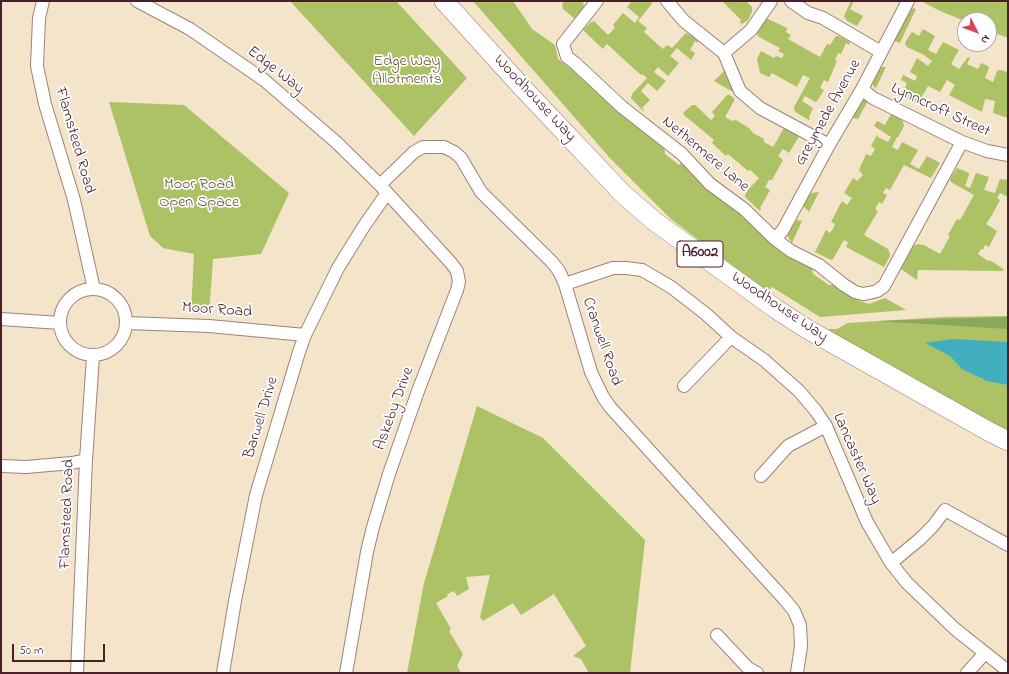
<!DOCTYPE html>
<style>
body{margin:0}
#map{position:relative;width:1009px;height:674px;overflow:hidden;background:#f3e4ca;font-family:"Indie Flower",sans-serif}
canvas{display:block}
.frame{position:absolute;inset:0;border:2px solid #4a1f2b;pointer-events:none}
.north{position:absolute;left:957px;top:12px;width:40px;height:40px;box-sizing:border-box;background:#fff;border:1px solid #b7a5aa;border-radius:50%;rotate:132deg;font-size:11px;font-weight:700;line-height:16px;text-align:center;color:#4a1f2b}
.north::after{content:'';display:block;margin:auto;width:14px;height:18px;background:#d1495b;clip-path:polygon(50% 0,100% 100%,50% 72%,0 100%)}
.scale{position:absolute;left:12px;top:644px;width:93px;height:18px;box-sizing:border-box;border:2px solid #4a1f2b;border-top:0;padding-left:5px;font-size:12px;line-height:14px;white-space:nowrap;color:#4a1f2b;-webkit-text-stroke:3px #fff;paint-order:stroke}
</style>
<div id="map">
<canvas width="1009" height="674"></canvas>
<div class="frame"></div>
<div class="north">N</div>
<div class="scale">50 m</div>
</div>
<script>
const context = document.querySelector('canvas').getContext('2d');
context.lineJoin = 'round';
function paint(path, color) { context.fillStyle = color; context.fill(path, 'evenodd'); }
const toPath = rows => new Path2D(rows.map(r => 'M' + r).join(''));
function stroke(path, color, width, dash) { context.strokeStyle = color; context.lineWidth = width; context.lineCap = dash ? 'butt' : 'round'; context.setLineDash(dash || []); context.stroke(path); }
function label(font, color, halo, rows, align = 'center') {
  context.font = font + ' "Indie Flower",sans-serif'; context.lineWidth = 3.5; context.setLineDash([]); context.textBaseline = 'middle'; context.strokeStyle = halo; context.fillStyle = color; for (const [text, x, y, turn = 0] of rows) {
    context.save(); context.translate(x, y); context.rotate((+turn || 0) * Math.PI / 180); context.textAlign = isNaN(turn) ? turn : align; if (halo) context.strokeText(text, 0, 0); context.fillText(text, 0, 0); context.restore();
  }
}
const green = toPath([
 [290,1,396,1,467,78,414,136],
 [473,1,513,1,532,29,555,45,558,59,597,88,625,117,664,148,665,154,679,165,682,162,701,183,725,202,741,213,768,241,786,254,812,269,813,274,829,285,835,285,852,298,869,304,885,298,906,310,820,317,772,287,767,292,671,219,609,157],
 [565,1,583,1,584,8,575,19,563,9,562,4],
 [632,1,653,1,651,5,638,21,647,28,644,32,663,49,667,45,672,48,686,33,699,40,697,43,695,41,690,50,695,53,691,60,677,48,670,56,679,63,668,76,658,67,654,72,666,81,657,91,648,83,641,91,650,100,642,108,644,110,643,111,631,98,632,94,647,78,642,74,641,75,607,44,603,49,583,30,591,22,594,21,608,35,615,28,613,25,623,13,635,23,639,17,627,7],
 [722,1,746,1,752,7,752,12,748,20,742,24,740,22,741,20],
 [851,1,854,1,850,9,863,16,857,26,847,21,844,16],
 [921,1,1008,1,1008,38,989,31,989,20,965,21,940,11],
 [911,8,916,9,900,43,895,41,895,37],
 [766,18,787,28,786,32,791,35,788,39,820,57,827,44,830,45,836,36,839,36,850,42,849,45,846,43,841,54,838,53,835,60,837,61,828,82,824,80,820,88,824,90,817,101,815,102,805,96,802,101,813,108,809,117,810,118,809,120,795,112,794,107,810,78,803,75,797,87,772,73,769,77,760,73,757,59,761,51,774,58,776,56,782,58,784,54,778,51,780,48,759,37,757,34],
 [923,29,935,36,928,50,936,54,943,42,959,50,951,64,959,69,968,57,970,58,967,64,978,69,981,63,988,66,989,68,985,78,993,82,997,71,1000,70,1008,72,1008,118,993,113,995,101,985,99,982,112,949,95,955,85,947,80,940,92,928,86,920,100,919,100,917,102,912,102,901,97,907,83,901,80,903,75,915,81,917,76,910,72,917,58,928,66,932,61,924,55,907,47,905,44,906,41,912,32,919,36],
 [881,67,886,67,876,88,873,86,872,80,878,69],
 [724,71,736,91,733,92,714,81],
 [728,94,734,98,734,101,725,117,732,121,736,120,749,128,753,133,764,139,764,142,773,147,784,128,787,127,800,135,789,153,783,149,778,156,783,160,772,180,769,180,765,187,770,190,760,208,761,209,760,211,745,197,746,192,759,178,750,170,748,171,728,154,726,156,712,143,714,140,684,115,683,113,692,105,695,105,711,120,715,116,712,112],
 [863,99,869,99,858,119,853,118,852,116],
 [109,102,184,105,289,193,261,254,213,259,209,314,191,313,194,254,163,248,150,236],
 [892,112,902,118,904,126,898,137,897,137,892,147,898,150,902,142,918,150,910,164,919,169,927,156,940,163,931,178,904,165,890,190,886,188,883,193,887,195,882,204,879,202,875,209,878,211,864,235,888,249,890,254,890,256,884,267,846,247,848,242,844,240,833,259,831,260,815,252,826,230,830,233,833,229,835,224,831,222,842,201,847,205,852,198,844,193,853,178,857,181,863,175,859,170,866,154,871,156,875,149,871,146,877,135,878,137,888,142,891,137,874,126,877,121,885,125],
 [957,168,969,173,969,175,965,186,970,188,976,173,989,177,984,190,995,193,1000,179,1008,180,1008,197,1000,193,997,198,1000,200,992,215,986,224,997,231,989,247,985,245,983,250,981,249,978,254,988,261,989,260,996,264,1003,269,1004,271,918,270,917,280,901,269,913,246,918,244,924,245,940,254,950,236,948,235,957,219,960,220,974,195,951,182,950,179],
 [819,192,809,212,803,206,805,198,812,193],
 [797,220,802,221,792,243,788,237,788,231],
 [1008,316,1008,430,976,415,824,329,837,329,848,323,943,317],
 [477,406,543,438,645,540,630,673,589,673,581,659,573,656,586,646,554,594,521,615,513,603,483,621,480,617,490,575,466,577,469,589,457,596,454,591,447,594,448,596,436,603,451,629,449,631,463,654,457,666,461,673,407,673,424,583]
]);
const forest = toPath([
 [1008,317,1008,329,876,321]
]);
const water = toPath([
 [953,339,1008,342,1008,385,987,381,962,369,950,356,925,343]
]);
const street = toPath([
 [43,1,39,18,37,66,45,104,74,200,94,289],
 [137,1,190,29,264,80,336,142,380,185,451,263,457,271,459,282,457,290,418,391,389,474,373,527,367,552,346,673],
 [597,1,563,44,567,57,575,63,622,107,682,154,710,184,744,209,775,239,791,251,819,265,844,285,855,292,863,294,869,293,877,291,884,286,962,142],
 [667,1,684,21,724,53,740,91,760,108,829,145],
 [791,1,808,13,823,18,881,52],
 [724,53,751,30,771,1],
 [862,89,873,98,962,142,987,151,1008,155],
 [380,185,414,152,423,147,444,147,454,152,461,158,481,192,552,262,559,271,565,284,591,372,603,397,610,407,786,601,794,611,800,625,801,646,797,673],
 [775,239,783,230,829,145,862,89,908,1],
 [565,284,613,268,626,268,642,270,671,287,706,314,731,337,764,360,799,391,816,411,826,426,867,522,891,563,907,583,955,629,1008,671],
 '60 322a33 33 0 1 1 66 0a33 33 0 1 1-66 0Z',
 [1,319,60,323],
 [126,323,209,326,305,335],
 [684,386,731,337],
 [1,466,26,467,72,463,86,460],
 [761,476,788,446,826,426],
 [891,563,920,539,933,526,945,510,1008,545],
 [717,635,748,668,757,673],
 [77,673,86,460,93,356],
 [223,673,235,601,256,495,299,352,305,335,338,268,364,226,387,193],
 [967,673,985,653]
]);
const primary = toPath([
 [444,1,520,85,623,194,654,221,776,309,807,329,988,431,1008,441]
]);
const shields = [
 [700,254,46]
];
const shieldNames = [
 ["A6002",700,254]
];
const parkNames = [
 ["Edge Way",407,62],
 ["Allotments",407,80],
 ["Moor Road",199,185],
 ["Open Space",199,203]
];
const streetNames = [
 ["Edge Way",275,71,38],
 ["Woodhouse Way",534,99,47],
 ["Lynncroft Street",940,111,25],
 ["Greymede Avenue",829,113,-61],
 ["Flamsteed Road",74,141,74],
 ["Nethermere Lane",705,155,40],
 ["Woodhouse Way",779,308,34],
 ["Moor Road",217,311,4],
 ["Cranwell Road",601,342,71],
 ["Askeby Drive",395,409,-70],
 ["Barwell Drive",262,418,-73],
 ["Lancaster Way",856,459,66],
 ["Flamsteed Road",68,514,-88]
];
paint(green, '#adc165');
paint(forest, '#8aa75a');
paint(water, '#41afbe');
stroke(street, '#9e827a', 14);
stroke(primary, '#9e827a', 20);
stroke(street, '#fff', 12);
stroke(primary, '#fff', 19);
for (const [x, y, w] of shields) { const box = new Path2D(); box.roundRect(x - w / 2, y - 13, w, 26, 3); context.fillStyle = '#fff'; context.fill(box); stroke(box, '#4a1f2b', 1); }
label('bold 15px', '#4a1f2b', null, shieldNames);
label('16px', '#6d583f', '#fff', parkNames);
label('16px', '#4a1f2b', '#fff', streetNames);
</script>
